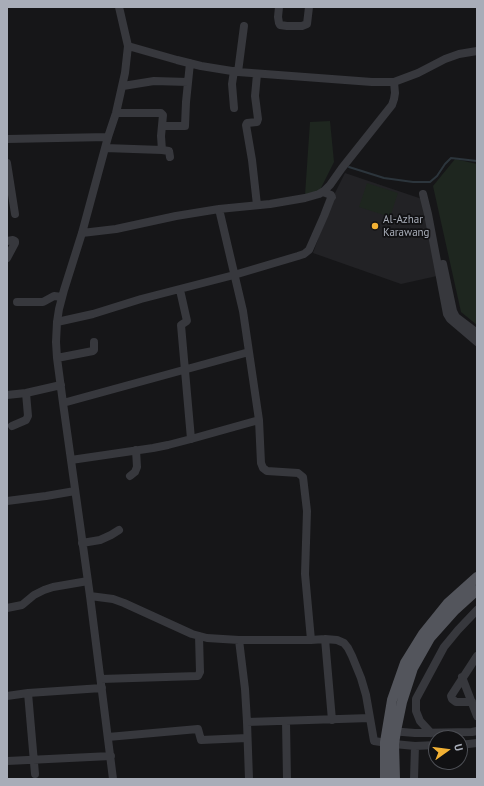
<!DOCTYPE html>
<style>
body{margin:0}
#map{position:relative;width:484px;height:786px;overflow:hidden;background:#161618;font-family:"PT Sans",sans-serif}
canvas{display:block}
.frame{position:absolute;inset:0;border:8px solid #a8adb8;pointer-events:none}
.north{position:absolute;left:428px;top:730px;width:40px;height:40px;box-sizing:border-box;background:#111113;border:1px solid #4d4f55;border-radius:50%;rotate:76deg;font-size:11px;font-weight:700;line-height:16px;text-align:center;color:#a8adb8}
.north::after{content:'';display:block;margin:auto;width:14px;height:18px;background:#f2b134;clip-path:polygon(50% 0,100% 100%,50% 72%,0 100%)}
</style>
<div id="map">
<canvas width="484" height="786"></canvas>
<div class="frame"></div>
<div class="north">U</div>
</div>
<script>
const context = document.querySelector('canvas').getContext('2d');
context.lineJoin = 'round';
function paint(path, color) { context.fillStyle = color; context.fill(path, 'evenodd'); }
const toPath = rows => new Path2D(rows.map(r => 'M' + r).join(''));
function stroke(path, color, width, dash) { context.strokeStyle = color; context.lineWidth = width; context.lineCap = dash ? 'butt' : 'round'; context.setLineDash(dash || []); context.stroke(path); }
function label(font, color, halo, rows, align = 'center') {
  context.font = font + ' "PT Sans",sans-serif'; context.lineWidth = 3.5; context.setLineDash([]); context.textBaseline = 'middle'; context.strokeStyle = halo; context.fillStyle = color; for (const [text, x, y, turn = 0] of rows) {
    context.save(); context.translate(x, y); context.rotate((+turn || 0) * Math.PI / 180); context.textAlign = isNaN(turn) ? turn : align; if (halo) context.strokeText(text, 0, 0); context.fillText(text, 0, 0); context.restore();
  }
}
const built = toPath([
 [345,173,422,199,437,276,401,284,313,253,334,195]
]);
const green = toPath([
 [330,121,334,162,319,192,305,195,310,122],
 [455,159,477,164,477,325,461,312,433,186],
 [367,183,398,193,390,217,359,207]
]);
const stream = toPath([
 [349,167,384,178,413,182,430,182,437,176,445,164,451,158,477,161]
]);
const minor = toPath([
 [279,7,278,17,279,23,280,25,287,26,302,26,307,24,309,7],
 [128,46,177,60,201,66,238,72,372,82,394,82,418,73,445,59,459,54,477,51],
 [238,72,244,26],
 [257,74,255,96,258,119,257,122,247,123,246,125,252,160,257,205],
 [123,86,154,81,188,82],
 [234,108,232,84,234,71],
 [116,113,161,113,163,115,161,136,162,150,169,151,170,157],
 [162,126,185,126,186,102,190,63],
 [7,139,108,137],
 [105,148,162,150],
 [7,163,15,214],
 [423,194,428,214,447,314,450,319,477,342],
 [219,209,243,311,249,352,259,420,261,463,263,468,267,471,298,473,303,477,307,511,305,574,311,640],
 [82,233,116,229,176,216,219,209,270,204,305,198,319,194,324,191,330,185,342,168,392,105,394,99,395,93,394,82],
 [7,241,13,240,15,241,15,243,7,258],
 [443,264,453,311,456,317,477,333],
 [180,290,187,321,181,325,191,439],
 [17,302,43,302,54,296,62,297],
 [57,322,93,314,141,299,234,275,298,256,304,254,309,250,324,216,331,198,332,197,331,195,323,192],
 [57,358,93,351,94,350,94,342],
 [7,395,26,393,61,385],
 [63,403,249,352],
 [12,426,26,420,28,416,26,393],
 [71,460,153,448,168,445,191,439,259,420],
 [130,476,135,472,137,467,136,450],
 [7,501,46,496,75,491],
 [82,543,100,540,111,535,119,530],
 [90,596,113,599,124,603,192,634,207,638,239,640,311,640,325,639,337,640,344,643,348,648,352,656,361,678,366,695,374,741,394,744,415,746,436,745],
 [7,608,22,605,34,595,44,590,53,587,88,581],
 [325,639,332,720],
 [239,640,245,689,247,722,249,779],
 [462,677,477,716],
 [101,679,198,676,200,672,199,636],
 [28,693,35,774],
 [7,696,28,693,102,688],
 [472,702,456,702,452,699,451,696,477,656],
 [247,722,370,718],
 [286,722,287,779],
 [390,731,415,733,472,732,477,731],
 [431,733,420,721,416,711,416,699,444,647,458,630,477,610],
 [108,737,198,729,201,740,247,738],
 [460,745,477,743],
 [7,761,111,756],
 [113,779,90,596,63,403,57,358,56,342,57,322,59,309,64,290,82,233,108,137,116,113,125,73,128,46,119,7],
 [414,779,415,746]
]);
const major = toPath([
 [385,779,385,742,392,700,405,663,423,634,448,603,477,577],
 [395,779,394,744,396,731,402,702,413,668,430,638,455,610,477,590]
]);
const markers = [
 [375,226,4,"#f2b134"]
];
const poiNames = [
 ["Al-Azhar",383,220],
 ["Karawang",383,233]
];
paint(built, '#222225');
paint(green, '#1e261f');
stroke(stream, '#2c353c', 2);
stroke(minor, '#37383d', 8);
stroke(major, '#53555c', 10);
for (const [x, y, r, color] of markers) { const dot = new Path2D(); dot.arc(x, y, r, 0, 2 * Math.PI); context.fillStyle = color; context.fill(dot); stroke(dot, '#111113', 1.5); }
label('11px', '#a8adb8', '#111113', poiNames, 'left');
</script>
